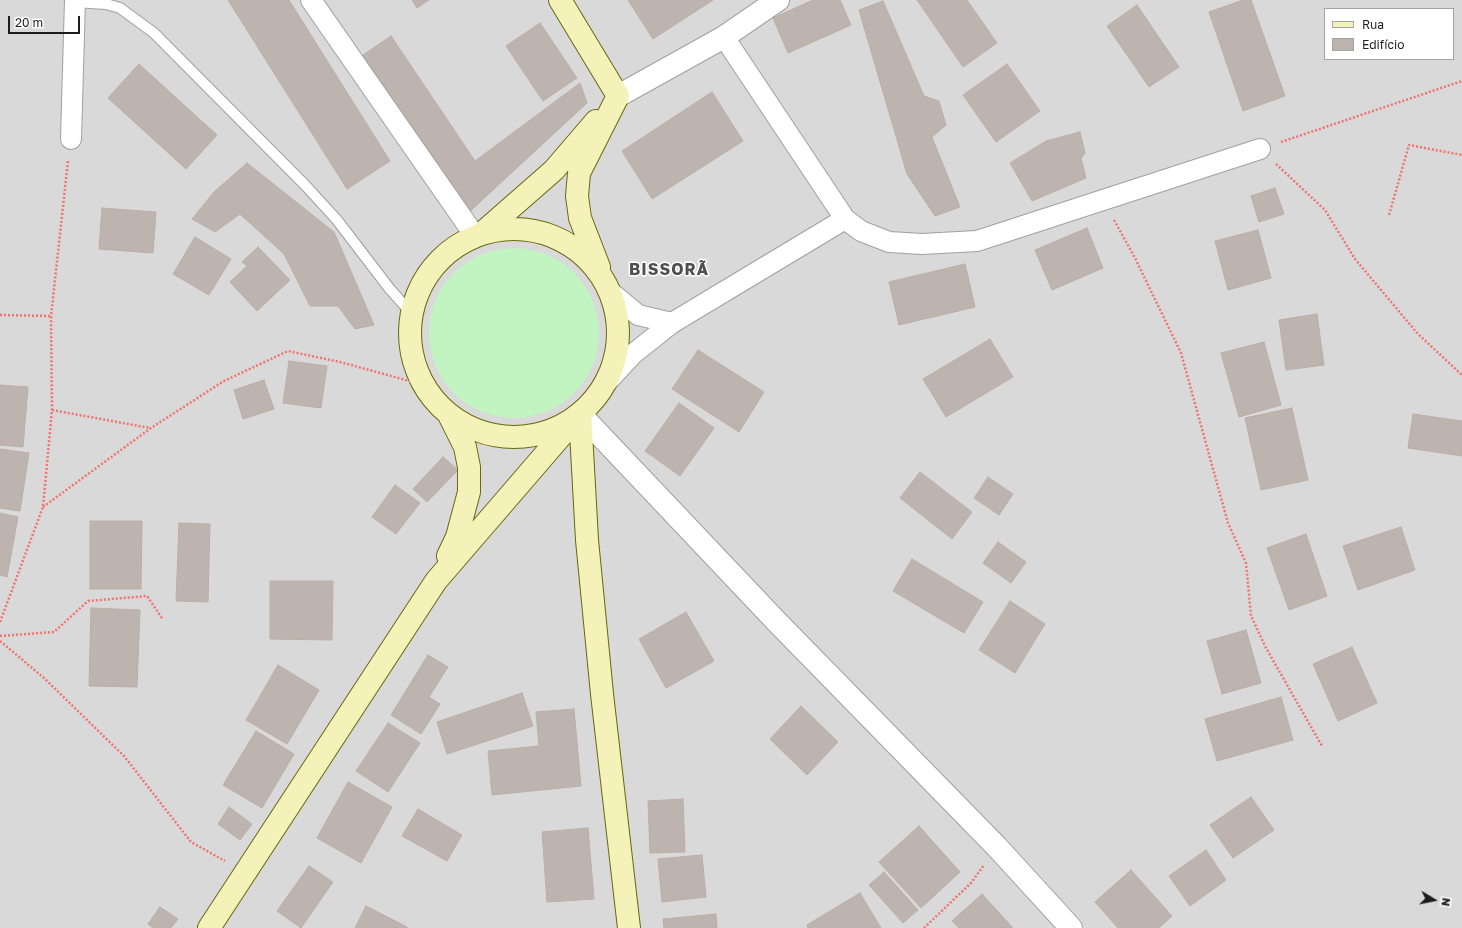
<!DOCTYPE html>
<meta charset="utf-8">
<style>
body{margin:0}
#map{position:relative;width:1462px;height:928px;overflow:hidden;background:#ede8e2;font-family:"Golos Text",sans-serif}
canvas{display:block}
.legend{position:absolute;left:1324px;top:8px;width:130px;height:52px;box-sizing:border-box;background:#fff;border:1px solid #a4a4a4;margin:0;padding:5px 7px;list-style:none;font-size:12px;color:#1c1c1c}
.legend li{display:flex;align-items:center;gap:8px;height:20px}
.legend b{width:20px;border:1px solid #a4a4a4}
.north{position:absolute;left:1414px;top:880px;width:40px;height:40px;-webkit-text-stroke:3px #fff;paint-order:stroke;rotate:100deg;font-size:11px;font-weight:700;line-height:16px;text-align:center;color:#1c1c1c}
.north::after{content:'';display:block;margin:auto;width:14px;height:18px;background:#1c1c1c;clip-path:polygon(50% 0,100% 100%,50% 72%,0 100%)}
.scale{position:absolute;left:8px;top:16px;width:72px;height:18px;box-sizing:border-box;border:2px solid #1c1c1c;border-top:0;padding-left:5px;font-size:12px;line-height:14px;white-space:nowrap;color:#1c1c1c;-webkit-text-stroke:3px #fff;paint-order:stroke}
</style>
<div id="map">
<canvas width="1462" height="928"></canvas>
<ul class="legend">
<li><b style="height:5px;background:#f4f2b9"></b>Rua</li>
<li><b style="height:11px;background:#bdb4af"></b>Edifício</li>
</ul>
<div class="north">N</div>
<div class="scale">20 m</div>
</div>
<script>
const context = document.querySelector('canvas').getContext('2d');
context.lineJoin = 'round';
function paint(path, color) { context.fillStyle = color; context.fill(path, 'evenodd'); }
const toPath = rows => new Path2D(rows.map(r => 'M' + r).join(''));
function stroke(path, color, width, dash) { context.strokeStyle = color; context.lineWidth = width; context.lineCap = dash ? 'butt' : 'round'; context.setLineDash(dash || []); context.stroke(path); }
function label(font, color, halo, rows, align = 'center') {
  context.font = font + ' "Golos Text",sans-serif'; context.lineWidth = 3; context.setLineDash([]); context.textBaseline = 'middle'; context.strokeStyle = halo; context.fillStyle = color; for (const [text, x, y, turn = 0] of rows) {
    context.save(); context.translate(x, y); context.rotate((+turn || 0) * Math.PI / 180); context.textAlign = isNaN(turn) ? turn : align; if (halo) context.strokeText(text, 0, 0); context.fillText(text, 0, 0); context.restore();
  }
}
const residential = toPath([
 [0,0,1462,0,1462,928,0,928],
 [1325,9,1453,9,1453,59,1325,59]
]);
const park = toPath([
 '429 333a85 85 0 1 1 170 0a85 85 0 1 1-170 0Z'
]);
const building = toPath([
 [228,0,289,0,390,161,347,189,228,0],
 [412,0,429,0,417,8,412,0],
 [628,0,713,0,653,39,628,0],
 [813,0,840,0,851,25,788,53,773,18,813,0],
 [917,0,967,0,997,43,963,67,917,0],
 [1243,0,1251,0,1285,96,1243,111,1209,12,1243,0],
 [883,1,924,96,939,101,946,125,932,137,960,207,935,216,907,174,859,10,883,1],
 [1137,5,1179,67,1149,87,1107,26,1137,5],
 [540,23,577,78,543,101,506,46,540,23],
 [391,36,475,161,580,83,587,103,467,214,360,57,391,36],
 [139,64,217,135,186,169,108,98,139,64],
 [1007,64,1040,111,996,142,963,95,1007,64],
 [712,92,743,141,652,199,622,151,712,92],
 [1080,132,1085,153,1081,158,1086,178,1032,201,1010,163,1046,141,1080,132],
 [247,163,334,232,374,325,355,329,338,306,310,306,284,254,240,214,215,232,192,219,214,192,247,163],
 [1275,188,1284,214,1259,222,1251,196,1275,188],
 [102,208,156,212,153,253,99,249,102,208],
 [1087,228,1103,268,1052,290,1035,250,1087,228],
 [1258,230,1271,278,1228,290,1215,241,1258,230],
 [195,237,231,259,209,295,173,274,195,237],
 [258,247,290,280,257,311,230,282,247,266,242,262,258,247],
 [965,264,975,307,899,325,889,282,965,264],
 [1317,314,1324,365,1286,370,1279,320,1317,314],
 [990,339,1013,377,946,417,923,379,990,339],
 [1264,342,1281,405,1239,417,1221,353,1264,342],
 [698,350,764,392,739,432,672,389,698,350],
 [289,361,327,366,321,408,283,403,289,361],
 [264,380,274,409,243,419,234,390,264,380],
 [0,385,28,387,23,447,0,445,0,385],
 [679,403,714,428,680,476,645,451,679,403],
 [1292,408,1308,480,1261,490,1245,418,1292,408],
 [1413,414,1462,421,1462,456,1408,448,1413,414],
 [0,449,29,453,20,511,0,508,0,449],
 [443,457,458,470,427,502,413,489,443,457],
 [920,472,972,512,952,539,900,498,920,472],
 [988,477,1013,494,999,515,974,498,988,477],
 [395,485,420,503,396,534,372,517,395,485],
 [0,513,18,517,7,577,0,575,0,513],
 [90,521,142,521,141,589,90,589,90,521],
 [179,523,210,524,208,602,176,601,179,523],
 [1401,527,1415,570,1358,590,1343,546,1401,527],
 [1306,534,1327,596,1289,610,1267,548,1306,534],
 [998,542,1026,562,1011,583,983,563,998,542],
 [912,559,983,602,964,633,893,591,912,559],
 [270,581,333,581,332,640,270,639,270,581],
 [1010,601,1045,624,1015,673,979,650,1010,601],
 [91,608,140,610,137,687,89,686,91,608],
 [686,612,714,661,666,688,639,639,686,612],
 [1246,630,1261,683,1222,694,1207,641,1246,630],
 [1352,647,1377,703,1338,721,1313,664,1352,647],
 [428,655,448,667,429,697,440,704,421,734,391,715,428,655],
 [278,665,319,690,287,744,246,720,278,665],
 [522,693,533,726,447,754,437,722,522,693],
 [1281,697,1293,740,1217,761,1205,719,1281,697],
 [801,706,838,742,807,775,770,739,801,706],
 [574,709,581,786,492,795,488,751,539,746,536,712,574,709],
 [388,723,420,743,388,792,356,771,388,723],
 [256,731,294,754,262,808,223,785,256,731],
 [348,782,392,807,361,863,317,838,348,782],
 [1251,797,1274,830,1233,858,1210,825,1251,797],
 [683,799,685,852,650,853,648,801,683,799],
 [229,807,252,824,240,840,218,824,229,807],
 [418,809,462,835,447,861,402,836,418,809],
 [919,826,960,872,921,908,879,862,919,826],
 [588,828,594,899,547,902,542,832,588,828],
 [1206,850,1226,880,1190,906,1169,876,1206,850],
 [702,855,706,897,662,902,658,859,702,855],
 [309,866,333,882,301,928,277,911,309,866],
 [1131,870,1172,916,1159,928,1118,928,1095,902,1131,870],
 [884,872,918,910,903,923,869,885,884,872],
 [860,893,881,928,808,928,807,925,860,893],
 [982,894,1013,928,959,928,952,921,982,894],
 [366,906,407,927,407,928,355,928,366,906],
 [160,907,178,919,171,928,153,928,148,924,160,907],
 [716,914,717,928,664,928,663,919,716,914]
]);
const path = toPath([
 [1281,142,1462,81],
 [1276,164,1325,210,1355,259,1418,334,1462,375],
 [1389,215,1409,145,1462,155],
 [1114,220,1135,258,1181,353,1228,523,1246,563,1251,616,1266,648,1322,746],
 [0,315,51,316],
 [52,410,150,428],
 [43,507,151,428,224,381,288,351,340,362,424,385],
 [0,622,43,507,52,410,51,316,68,161],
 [0,636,54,632,88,601,147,596,162,618],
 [0,641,44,678,124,756,191,842,225,861],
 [924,928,971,883,984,865]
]);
const service = toPath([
 [75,2,106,4,120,8,154,33,305,185,337,220,389,288,412,314]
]);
const minor = toPath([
 [311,0,475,236],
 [724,37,845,219,861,231,889,242,922,244,977,241,1260,149],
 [71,139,75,0],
 [609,291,638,315,672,323],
 [605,384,633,354,672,323,845,219]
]);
const tertiary = toPath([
 [618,96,724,37,778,0],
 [580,414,777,622,997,847,1071,928]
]);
const secondary = toPath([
 [560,0,618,96],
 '410 333a104 104 0 1 1 208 0a104 104 0 1 1-208 0Z',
 [481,234,554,170,596,121],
 [599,267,580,218,577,196,579,173,618,96],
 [580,414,587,540,602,694,629,928],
 [448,556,457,537,469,492,469,467,465,447,449,415],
 [209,928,436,581,573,422]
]);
const districtNames = [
 ["BISSORÃ",669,270]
];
paint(residential, '#dad9d9');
paint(park, '#c1f4c1');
paint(building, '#bdb4af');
stroke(building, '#bdaea6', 1);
stroke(service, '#a0a0a0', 12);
stroke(minor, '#a0a0a0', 22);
stroke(tertiary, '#a0a0a0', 24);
stroke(secondary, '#67690d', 24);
stroke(path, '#ef7471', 2.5, [2, 2]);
stroke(service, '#fff', 10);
stroke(minor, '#fff', 20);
stroke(tertiary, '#fff', 22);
stroke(secondary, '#f4f2b9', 22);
context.letterSpacing = '1px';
label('bold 16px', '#4f4f4f', '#fff', districtNames);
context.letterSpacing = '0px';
</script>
